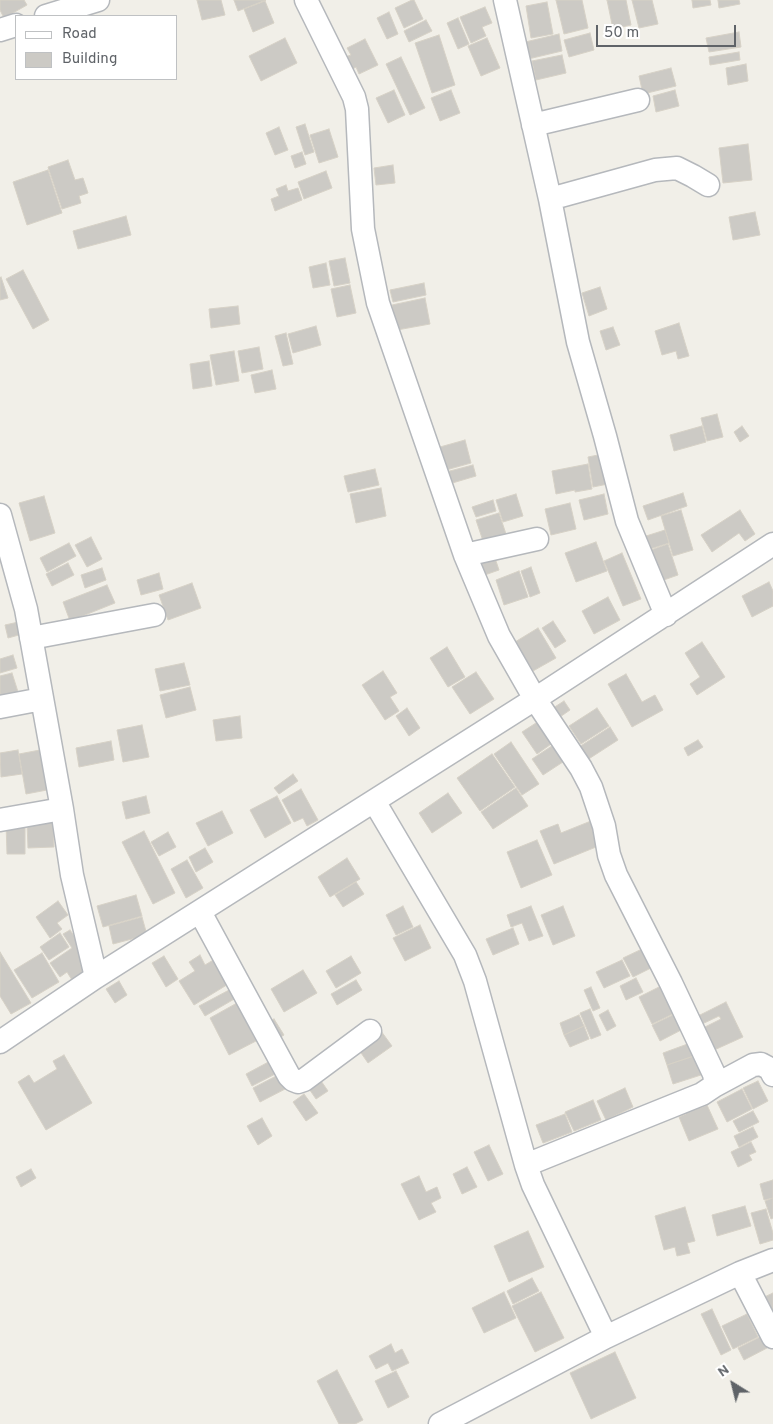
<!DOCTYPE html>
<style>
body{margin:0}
#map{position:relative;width:773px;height:1424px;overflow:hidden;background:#f1efe8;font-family:Overpass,sans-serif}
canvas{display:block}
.legend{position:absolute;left:15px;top:15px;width:162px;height:65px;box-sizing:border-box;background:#fff;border:1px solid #bfc1c3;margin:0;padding:6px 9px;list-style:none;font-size:15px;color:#5f6368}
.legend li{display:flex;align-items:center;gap:10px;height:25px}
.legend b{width:25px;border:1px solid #bfc1c3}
.north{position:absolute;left:708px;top:1359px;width:50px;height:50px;-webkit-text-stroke:4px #fff;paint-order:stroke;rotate:324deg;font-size:14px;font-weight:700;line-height:20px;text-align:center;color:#5f6368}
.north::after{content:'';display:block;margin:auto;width:18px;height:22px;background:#5f6368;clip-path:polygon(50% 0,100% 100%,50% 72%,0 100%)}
.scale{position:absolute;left:596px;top:25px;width:140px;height:22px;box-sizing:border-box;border:2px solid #5f6368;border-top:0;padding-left:6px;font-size:15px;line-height:18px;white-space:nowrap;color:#5f6368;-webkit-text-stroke:4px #fff;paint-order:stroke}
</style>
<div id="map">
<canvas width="773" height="1424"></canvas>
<ul class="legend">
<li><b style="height:6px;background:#fff"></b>Road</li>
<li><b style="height:14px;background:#cccac5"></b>Building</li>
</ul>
<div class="north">N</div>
<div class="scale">50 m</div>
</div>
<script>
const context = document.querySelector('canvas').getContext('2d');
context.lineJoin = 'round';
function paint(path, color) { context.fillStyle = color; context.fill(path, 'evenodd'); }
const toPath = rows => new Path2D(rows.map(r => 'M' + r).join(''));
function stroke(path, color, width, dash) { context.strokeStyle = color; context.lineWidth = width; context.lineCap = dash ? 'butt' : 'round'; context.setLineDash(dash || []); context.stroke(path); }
const building = toPath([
 [0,0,24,0,27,5,4,18,0,10,0,0],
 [197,0,221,0,225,15,202,20,197,0],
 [234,0,266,0,238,11,234,0],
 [412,0,414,0,423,19,404,28,395,8,412,0],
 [556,0,582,0,588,28,564,34,556,0],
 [607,0,626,0,631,25,613,29,607,0],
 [632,0,652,0,658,24,639,28,632,0],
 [692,0,710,0,711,5,693,8,692,0],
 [718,0,739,0,740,4,719,8,718,0],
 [265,1,274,23,253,32,244,9,265,1],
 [547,2,553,34,531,38,526,6,547,2],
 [485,7,492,23,482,27,486,36,471,43,460,17,485,7],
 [389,12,398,34,387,39,377,18,389,12],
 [458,18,469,44,458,49,447,23,458,18],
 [426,20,432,31,409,42,404,31,426,20],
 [739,32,741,47,709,52,706,38,739,32],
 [590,33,594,50,569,57,564,40,590,33],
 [559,34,562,51,524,60,521,43,559,34],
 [439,35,455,85,432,93,415,43,439,35],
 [285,38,297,63,261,81,249,56,285,38],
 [487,38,500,68,481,76,468,46,487,38],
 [365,39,378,65,359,74,356,67,351,70,345,57,351,55,347,48,365,39],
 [739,52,740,60,710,65,709,57,739,52],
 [562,55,566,73,536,80,532,61,562,55],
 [401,57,425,108,410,115,386,64,401,57],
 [746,64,748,81,728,85,726,68,746,64],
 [671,68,676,86,643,94,639,76,671,68],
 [394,90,405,115,388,123,376,98,394,90],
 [451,90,460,113,440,121,431,98,451,90],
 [675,90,679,106,656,112,653,96,675,90],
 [305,124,314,152,305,155,296,127,305,124],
 [279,127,288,150,275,155,266,133,279,127],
 [329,129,338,157,319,163,310,135,329,129],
 [748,144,752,180,723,183,719,148,748,144],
 [302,152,306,164,295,168,291,156,302,152],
 [68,160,75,180,83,178,88,193,79,196,81,203,62,209,48,167,68,160],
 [393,165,395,183,376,185,374,168,393,165],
 [48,170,62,213,27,225,13,182,48,170],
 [326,171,332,188,304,199,298,182,326,171],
 [286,185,288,191,298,188,302,200,275,211,271,199,279,196,276,189,286,185],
 [755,212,760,235,733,240,729,217,755,212],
 [126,216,131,235,78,249,73,231,126,216],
 [345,258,350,283,334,286,329,261,345,258],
 [326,263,330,285,313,288,309,267,326,263],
 [23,270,49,320,33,329,6,279,23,270],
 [1,277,8,298,0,300,0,278,1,277],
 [424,283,426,295,393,302,390,290,424,283],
 [350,285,356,313,337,317,331,289,350,285],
 [600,287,607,309,589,316,582,293,600,287],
 [425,298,430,324,397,330,392,305,425,298],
 [238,306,240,324,211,328,209,309,238,306],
 [679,323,689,356,678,359,676,351,662,355,655,331,679,323],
 [316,326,321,345,293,353,288,334,316,326],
 [613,327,620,345,606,350,600,331,613,327],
 [286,333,293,364,283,366,275,336,286,333],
 [259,347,263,369,242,373,238,351,259,347],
 [234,351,239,381,216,385,210,355,234,351],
 [209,361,212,386,193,389,190,364,209,361],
 [272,370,276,389,255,393,251,375,272,370],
 [717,414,723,437,707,441,701,418,717,414],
 [702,426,706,442,674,451,670,435,702,426],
 [742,426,749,436,740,442,734,432,742,426],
 [465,440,471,463,446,470,440,447,465,440],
 [608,453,613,483,593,487,588,457,608,453],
 [588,464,592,489,575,492,575,490,556,494,552,471,588,464],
 [473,465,476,476,449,484,446,472,473,465],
 [375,469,379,485,348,492,344,476,375,469],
 [381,488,386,516,356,523,350,494,381,488],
 [683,493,687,506,648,520,643,506,683,493],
 [516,494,523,516,503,522,496,500,516,494],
 [604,494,608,514,584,520,579,500,604,494],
 [44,496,55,533,30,541,19,503,44,496],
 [493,500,496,511,476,517,472,507,493,500],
 [570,503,576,529,551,535,545,509,570,503],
 [681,510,693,550,673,556,661,516,681,510],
 [740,510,755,534,745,541,739,533,712,552,701,535,740,510],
 [499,513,508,540,485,547,476,520,499,513],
 [665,530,669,543,647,550,643,537,665,530],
 [91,537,102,559,87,567,75,545,91,537],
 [596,542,607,571,576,582,565,553,596,542],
 [69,543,76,556,47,572,40,558,69,543],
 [668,544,678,575,658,582,648,551,668,544],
 [493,552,499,570,479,577,472,559,493,552],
 [622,553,641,599,623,606,604,561,622,553],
 [68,563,74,575,52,586,46,574,68,563],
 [531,567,540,593,530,597,521,571,531,567],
 [102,568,106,580,85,588,81,575,102,568],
 [519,571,528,597,504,605,496,580,519,571],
 [159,573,163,589,141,595,137,580,159,573],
 [769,582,773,591,773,606,752,617,742,596,769,582],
 [192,583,201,608,168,620,159,595,192,583],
 [107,585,115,603,70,621,63,602,107,585],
 [608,597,620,620,594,634,582,611,608,597],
 [23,621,26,633,8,638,5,625,23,621],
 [553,621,566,641,555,648,542,628,553,621],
 [538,628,556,658,533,671,515,642,538,628],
 [702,642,725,677,697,695,690,684,700,677,685,653,702,642],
 [447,647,465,677,448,687,430,658,447,647],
 [13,655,17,668,0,673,0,659,13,655],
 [184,663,190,685,160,691,155,669,184,663],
 [383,671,397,693,390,697,399,711,385,720,362,685,383,671],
 [476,672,494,699,470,714,452,687,476,672],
 [12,673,19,695,0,701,0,676,12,673],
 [626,674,642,702,655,695,663,710,632,727,608,684,626,674],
 [190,687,196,710,166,718,160,695,190,687],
 [564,701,570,710,557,719,550,710,564,701],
 [407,708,420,728,409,736,396,716,407,708],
 [597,708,609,726,581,744,569,726,597,708],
 [240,716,242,738,216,741,213,720,240,716],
 [539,721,554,742,537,754,522,732,539,721],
 [142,725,149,757,123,762,117,730,142,725],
 [610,727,618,740,584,762,576,749,610,727],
 [698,740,703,747,688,756,684,748,698,740],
 [111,741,114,760,79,767,76,748,111,741],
 [511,742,539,784,522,795,494,754,511,742],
 [555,744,566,760,543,775,532,759,555,744],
 [18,750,22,774,1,777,0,753,18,750],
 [40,750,47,790,26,794,19,754,40,750],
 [492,754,515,787,480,811,457,778,492,754],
 [293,774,298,781,279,794,274,788,293,774],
 [516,788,528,806,493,829,481,812,516,788],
 [301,789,318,820,307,826,303,818,294,822,282,800,301,789],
 [448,793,462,813,432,833,419,813,448,793],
 [146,796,150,813,126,819,122,802,146,796],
 [277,796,291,823,265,838,250,810,277,796],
 [222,811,233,833,208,846,196,823,222,811],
 [591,821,601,845,554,864,540,831,558,824,561,833,591,821],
 [25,822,25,854,7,854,6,823,25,822],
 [53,822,54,847,28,848,27,823,53,822],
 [144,831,175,893,153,904,122,842,144,831],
 [168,832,176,847,159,856,151,842,168,832],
 [537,840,552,875,521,888,507,852,537,840],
 [205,848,213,862,196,872,189,857,205,848],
 [347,858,360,879,330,897,318,877,347,858],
 [187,860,203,888,186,898,171,869,187,860],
 [356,882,364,894,343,907,335,895,356,882],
 [136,895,142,916,103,927,97,906,136,895],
 [58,901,68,915,57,923,62,929,50,938,36,917,58,901],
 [403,906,413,927,396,935,386,915,403,906],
 [531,906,543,936,529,941,522,923,511,927,507,915,531,906],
 [563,906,575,936,553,945,541,915,563,906],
 [142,917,147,935,113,944,109,926,142,917],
 [420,925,431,948,405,961,393,938,420,925],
 [513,928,519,944,493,955,486,939,513,928],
 [70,930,89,957,80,963,85,971,72,980,67,972,60,977,50,963,72,948,63,934,70,930],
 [60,933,69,947,49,960,40,947,60,933],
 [642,949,651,968,633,977,623,958,642,949],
 [0,952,31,1003,11,1014,0,996,0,952],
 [42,953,59,982,32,998,14,970,42,953],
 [200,955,205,965,215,959,230,983,194,1005,179,981,195,971,189,962,200,955],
 [164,956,178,979,166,987,152,963,164,956],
 [351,956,361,973,336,988,326,971,351,956],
 [622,960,630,976,604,988,596,972,622,960],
 [303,970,317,993,284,1012,271,989,303,970],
 [636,978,643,992,626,1000,620,986,636,978],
 [356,980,362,990,337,1005,331,994,356,980],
 [119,981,127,995,115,1003,106,989,119,981],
 [663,985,677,1012,652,1024,639,997,663,985],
 [591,987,600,1008,593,1011,584,990,591,987],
 [231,989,236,998,205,1016,199,1006,231,989],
 [726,1002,743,1037,712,1051,701,1029,721,1019,719,1016,700,1025,696,1017,726,1002],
 [237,1003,256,1041,229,1055,210,1018,237,1003],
 [590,1009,601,1035,591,1039,580,1013,590,1009],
 [608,1010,616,1026,607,1031,599,1015,608,1010],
 [677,1013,685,1028,660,1041,652,1025,677,1013],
 [579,1015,584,1026,564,1035,560,1023,579,1015],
 [274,1019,284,1035,274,1041,264,1025,274,1019],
 [584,1026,589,1039,570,1047,564,1035,584,1026],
 [381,1031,392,1046,368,1063,357,1047,381,1031],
 [693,1042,697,1055,667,1065,663,1053,693,1042],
 [64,1055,92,1103,46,1130,18,1082,29,1075,34,1083,57,1069,53,1061,64,1055],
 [697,1055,704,1074,673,1084,667,1065,697,1055],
 [274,1059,281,1071,252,1086,246,1074,274,1059],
 [282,1073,289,1087,260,1102,253,1088,282,1073],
 [317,1075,328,1091,316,1099,305,1083,317,1075],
 [758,1081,768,1101,753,1109,743,1088,758,1081],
 [625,1088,633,1107,606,1120,597,1101,625,1088],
 [742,1089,752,1109,727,1122,717,1102,742,1089],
 [304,1094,318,1113,306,1121,293,1102,304,1094],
 [593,1100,601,1120,574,1131,565,1112,593,1100],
 [696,1100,700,1108,707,1105,718,1129,689,1141,679,1117,686,1114,682,1106,696,1100],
 [753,1111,759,1122,739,1132,733,1121,753,1111],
 [565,1114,572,1132,543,1143,536,1125,565,1114],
 [262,1118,272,1136,258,1145,247,1126,262,1118],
 [753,1127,758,1137,739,1147,734,1136,753,1127],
 [751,1142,756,1152,749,1155,752,1160,738,1167,731,1152,751,1142],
 [489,1145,503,1174,488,1181,474,1152,489,1145],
 [467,1167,477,1187,462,1194,453,1174,467,1167],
 [31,1169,36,1178,21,1187,16,1177,31,1169],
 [419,1176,426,1192,437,1187,441,1198,431,1203,436,1212,419,1220,401,1184,419,1176],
 [773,1180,773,1198,764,1200,760,1184,773,1180],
 [773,1198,773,1218,771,1219,765,1201,773,1198],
 [745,1206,751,1226,717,1236,712,1215,745,1206],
 [685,1207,695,1241,687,1243,690,1253,677,1256,675,1247,664,1250,655,1216,685,1207],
 [766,1209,773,1233,773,1240,760,1244,751,1213,766,1209],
 [528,1231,544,1267,509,1282,494,1246,528,1231],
 [532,1278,539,1291,513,1304,507,1291,532,1278],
 [504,1292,516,1318,484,1333,472,1308,504,1292],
 [541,1292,564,1338,535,1352,512,1306,541,1292],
 [773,1293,773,1316,758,1300,773,1293],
 [712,1309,731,1350,721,1355,701,1314,712,1309],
 [747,1314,758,1337,733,1349,722,1326,747,1314],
 [762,1336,767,1348,744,1360,738,1348,762,1336],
 [391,1344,395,1353,402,1349,409,1363,392,1371,388,1363,376,1369,369,1356,391,1344],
 [615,1352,636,1398,591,1419,570,1373,615,1352],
 [337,1370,363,1420,355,1424,339,1424,317,1381,337,1370],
 [396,1371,409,1397,388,1408,375,1381,396,1371]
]);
const street = toPath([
 [306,0,354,97,357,109,363,229,378,303,465,555,499,636,535,699,581,768,591,787,604,826,609,855,616,875,671,983,714,1074,715,1080,714,1086,702,1094,526,1165],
 [505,0,550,199,578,342,605,436,627,521,666,615],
 [46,16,98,0],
 [0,30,16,25],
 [533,125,638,100],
 [550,199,655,170,677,168,693,176,708,185],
 [0,515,26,609,62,809,72,875,96,977],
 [465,555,537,539],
 [31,638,154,615],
 [0,707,42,699],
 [374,801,465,955,475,981,526,1165,533,1185,606,1337],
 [0,820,62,809],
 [200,912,289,1076,293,1080,298,1082,304,1080,370,1031],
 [0,1042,96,977,535,699,773,544],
 [714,1086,753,1065,761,1064,770,1069,773,1075],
 [740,1273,773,1337],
 [440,1424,606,1337,740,1273,773,1260]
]);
paint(building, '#cccac5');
stroke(building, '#d6d1c6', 1);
stroke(street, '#b5b8bc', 25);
stroke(street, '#fff', 22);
</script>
